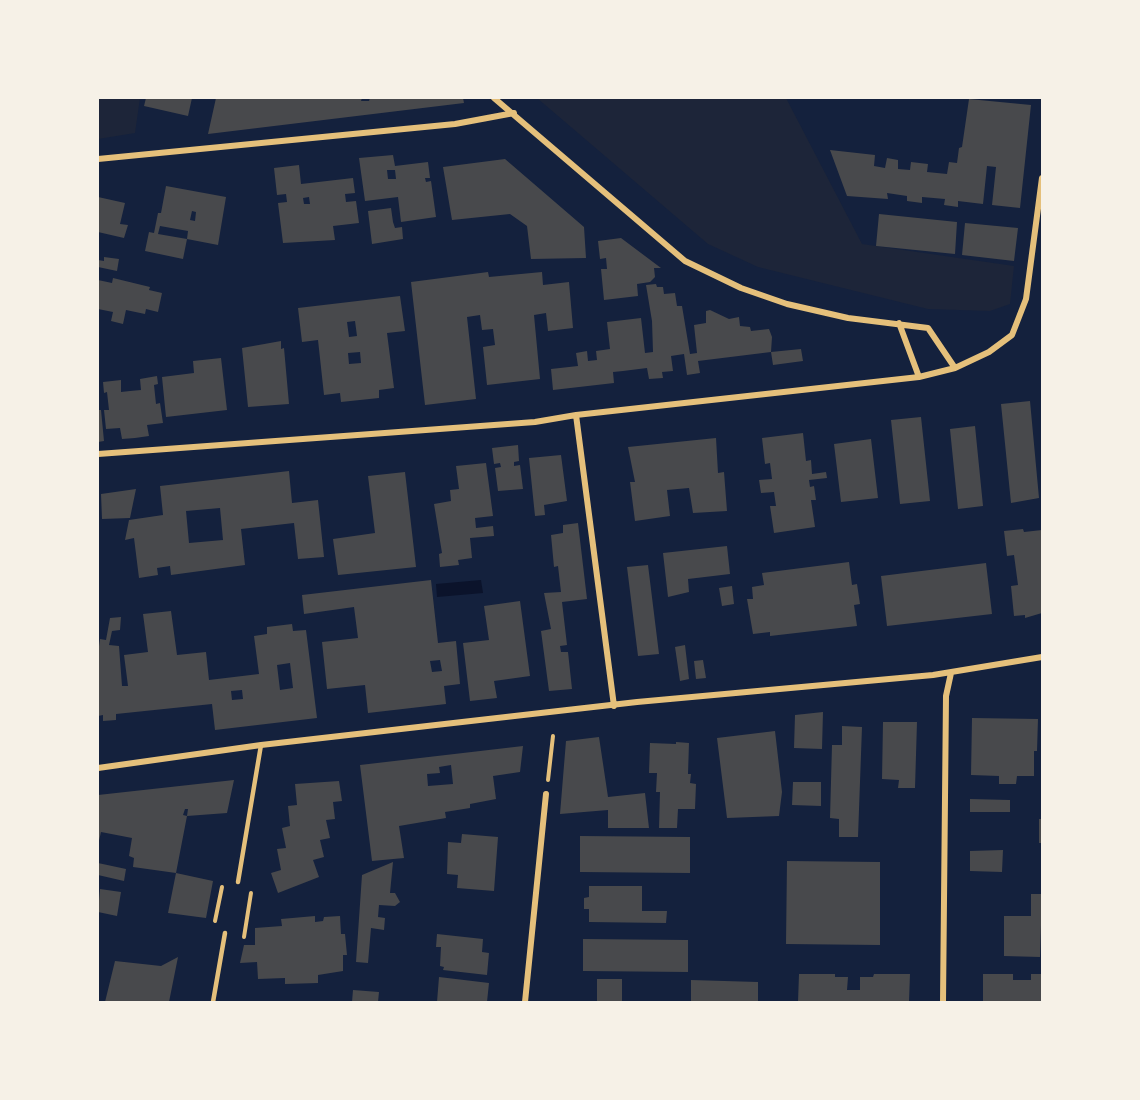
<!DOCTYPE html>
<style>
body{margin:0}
#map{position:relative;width:1140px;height:1100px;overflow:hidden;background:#14213d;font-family:"Roboto Condensed",sans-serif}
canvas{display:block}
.frame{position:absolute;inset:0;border:99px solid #f6f1e7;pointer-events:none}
</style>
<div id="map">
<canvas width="1140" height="1100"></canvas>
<div class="frame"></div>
</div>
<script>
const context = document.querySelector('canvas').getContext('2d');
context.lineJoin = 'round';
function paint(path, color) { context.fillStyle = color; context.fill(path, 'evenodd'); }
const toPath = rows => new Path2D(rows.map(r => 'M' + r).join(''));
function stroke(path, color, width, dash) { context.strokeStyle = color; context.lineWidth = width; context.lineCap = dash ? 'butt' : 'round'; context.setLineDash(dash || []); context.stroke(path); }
const green = toPath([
 [98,98,140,98,135,133,98,139],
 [537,98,786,98,862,244,1014,266,1010,304,990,311,928,309,758,267,708,244]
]);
const water = toPath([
 [481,580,483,593,437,597,436,584]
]);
const building = toPath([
 [146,98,192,98,188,116,144,106],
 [216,98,362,98,361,101,369,101,370,98,463,98,464,103,208,134],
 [969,99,1031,105,1020,208,992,205,996,167,987,166,983,204,958,201,958,207,944,205,945,199,922,197,922,203,907,201,907,196,887,193,888,199,847,196,830,150,875,155,874,166,885,168,887,158,898,160,898,169,910,170,911,162,928,164,927,172,947,174,949,162,957,163,959,148,962,147],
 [393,155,395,166,428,162,430,178,425,178,426,182,431,181,436,217,401,222,398,197,365,201,359,158],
 [387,170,395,170,396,179,388,179],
 [505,159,584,227,586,258,531,259,527,226,510,214,452,220,443,167],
 [299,165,301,184,353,178,355,193,345,194,346,202,356,201,359,223,333,226,335,240,283,243,278,203,287,202,286,194,277,195,274,168],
 [309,197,310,204,304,204,303,198],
 [166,186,226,197,218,245,187,239,183,259,145,251,149,232,154,233,158,213,161,213],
 [192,211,196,212,195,221,190,220],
 [160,226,188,231,187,239,158,234],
 [98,197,125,203,120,224,128,225,124,238,98,232],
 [391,208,393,222,395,228,402,227,403,239,372,244,368,211],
 [879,214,957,222,955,254,876,246],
 [965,223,1018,228,1014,261,962,255],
 [621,238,661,268,654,268,655,277,650,282,637,284,638,296,604,300,601,269,607,269,606,258,600,259,598,241],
 [104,257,119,259,117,271,98,267,98,260,104,261],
 [488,272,489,277,542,272,543,285,569,282,573,328,548,331,546,313,534,315,540,379,487,385,483,347,495,345,493,329,482,330,480,315,467,317,476,399,425,405,411,282],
 [113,278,150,287,149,290,162,293,158,312,146,309,145,314,126,310,123,324,111,321,113,312,98,309,98,280,112,283],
 [656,284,657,287,663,287,664,294,675,293,677,306,682,306,690,354,697,353,694,325,706,323,706,311,710,310,729,319,739,317,740,326,750,327,751,331,769,329,772,337,771,352,698,361,700,373,687,375,684,354,671,356,673,371,662,372,663,378,649,379,647,368,623,371,613,372,614,383,553,390,551,369,578,366,576,353,587,351,588,361,597,360,596,351,610,349,607,322,641,318,645,353,653,352,652,321,646,285],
 [400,296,405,331,387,333,394,388,379,390,379,398,341,402,340,393,324,395,318,340,302,342,298,308],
 [355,321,357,336,349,337,347,322],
 [360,352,361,363,349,364,348,353],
 [281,341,281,349,284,348,289,404,248,407,242,348],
 [801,349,803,361,773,365,771,352],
 [221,358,227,410,166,417,162,377,194,373,193,361],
 [157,376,158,384,154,385,156,404,160,403,163,423,147,425,149,436,135,438,122,439,120,428,106,429,104,410,109,410,107,392,104,393,103,382,121,380,121,392,130,391,141,390,140,379],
 [1030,401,1039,498,1011,503,1001,404],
 [98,410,101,410,104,441,98,442],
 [921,417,930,501,900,504,891,420],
 [975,426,983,506,958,509,950,429],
 [803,433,806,461,811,460,812,474,826,472,827,478,809,480,810,487,814,486,816,500,811,500,815,527,774,533,770,506,776,506,774,492,761,493,759,480,772,479,770,463,765,464,762,438],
 [716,438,718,473,724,472,727,511,693,513,689,488,667,490,670,516,635,521,630,482,635,482,628,447],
 [871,439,878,498,841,502,834,444],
 [518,445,519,461,514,462,514,466,520,465,523,489,498,491,495,468,501,467,500,463,494,464,492,448],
 [561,455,567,501,544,505,545,515,535,516,529,458],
 [486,463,493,516,475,518,476,528,493,526,494,536,470,538,472,558,458,560,459,565,440,567,439,554,442,553,434,504,451,501,450,490,459,489,456,466],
 [289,471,292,503,318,500,324,557,298,559,294,523,241,529,245,565,171,575,170,566,157,568,158,575,139,578,134,538,125,540,129,520,163,515,160,486],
 [220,508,223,540,189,543,186,511],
 [405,472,416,567,338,575,333,539,375,533,368,476],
 [136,489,130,518,102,519,101,494],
 [578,523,587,599,562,602,567,645,560,646,561,652,568,652,572,689,549,691,541,631,551,629,544,593,561,592,558,566,554,567,551,535,563,533,563,525],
 [1023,529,1024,532,1042,530,1042,613,1025,618,1025,615,1014,616,1011,586,1018,585,1014,555,1007,556,1004,531],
 [727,546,730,574,688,579,689,592,668,597,663,553],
 [849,562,852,585,857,584,860,604,854,605,857,626,770,636,770,632,753,634,747,599,753,599,752,587,764,585,762,573],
 [986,563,992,614,887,626,881,576],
 [648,565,659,654,638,656,627,567],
 [431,580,438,643,456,641,460,684,444,686,446,704,368,713,365,685,327,689,322,642,358,638,354,607,304,614,302,595],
 [440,660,442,671,432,672,430,661],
 [732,586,734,604,722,606,719,588],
 [520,601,530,676,494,681,497,698,470,701,463,643,489,640,484,606],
 [171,611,177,655,206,652,209,680,259,674,254,636,267,634,267,627,292,624,293,631,306,630,317,718,215,730,212,704,116,714,116,720,103,721,103,715,98,716,98,653,100,639,106,640,110,618,121,617,120,630,112,631,109,645,119,646,122,686,128,686,124,655,148,652,143,614],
 [290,663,293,688,280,690,277,665],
 [242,690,243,699,232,700,231,691],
 [685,645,689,679,680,681,675,647],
 [703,660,706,678,696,679,694,661],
 [823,712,822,749,794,748,795,715],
 [972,718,1038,719,1037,751,1034,751,1034,776,1017,776,1016,784,999,784,999,776,971,775],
 [883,722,917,722,915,788,898,788,899,780,882,779],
 [842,726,862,727,858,837,839,837,839,819,830,818,832,745,842,745],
 [775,731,782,792,779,816,727,818,717,738],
 [599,737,608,797,645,793,649,828,608,828,608,810,560,814,566,741],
 [676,742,689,743,688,774,691,774,690,783,696,784,695,809,678,809,677,828,659,828,660,792,656,792,657,773,649,773,650,743,676,744],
 [523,746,520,772,493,776,496,799,470,804,470,808,445,812,446,818,399,826,404,858,372,861,360,765],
 [451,765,453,784,428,786,427,774,440,773,439,767],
 [234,780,227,813,187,816,188,809,185,809,183,815,187,816,176,873,133,867,134,858,129,856,132,838,101,832,98,845,98,795],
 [339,781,342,801,333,802,335,819,326,820,330,838,320,840,324,857,313,860,319,877,278,893,271,873,281,870,277,849,286,848,282,828,290,826,288,806,297,805,295,784],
 [793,782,821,782,821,806,792,805],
 [970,799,1010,800,1010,812,970,812],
 [1039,819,1042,819,1042,843,1039,843],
 [462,834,498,837,494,891,457,888,458,875,447,874,448,842,461,843],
 [580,836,690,837,690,873,580,872],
 [1003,850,1002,872,970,871,970,851],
 [787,861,880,862,880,945,786,944],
 [393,862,390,893,395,893,400,902,395,906,379,905,378,917,385,918,384,930,371,928,368,963,356,962,362,875],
 [98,863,126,869,124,881,98,875],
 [176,873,213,881,206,918,168,913],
 [589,886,642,886,642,911,667,911,666,923,589,922,589,909,584,909,584,898,589,897],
 [100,889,121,892,117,916,98,912],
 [1031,894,1042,894,1040,957,1004,956,1004,916,1031,916],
 [315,916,315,922,323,921,324,917,340,916,341,934,345,934,347,955,343,955,343,971,318,975,318,983,285,984,285,978,258,979,257,962,240,963,244,945,255,945,255,928,282,926,281,919],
 [437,934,483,939,482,952,489,953,487,975,443,970,444,967,440,966,441,947,436,947],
 [583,939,688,940,688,972,583,971],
 [178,957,169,1002,105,1002,115,961,161,966],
 [799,974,835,974,835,977,848,977,847,990,860,990,860,977,873,977,874,974,910,974,909,1002,798,1002],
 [983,974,1013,974,1013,980,1031,980,1031,974,1042,974,1042,1002,983,1002],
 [439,977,489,983,487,1002,437,1002],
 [597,979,622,979,622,1002,597,1002],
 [691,980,758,982,758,1002,691,1002],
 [353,990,379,992,378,1002,352,1002]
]);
const path = toPath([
 [548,780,553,736],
 [215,921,222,887],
 [244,937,251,893]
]);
const service = toPath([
 [238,882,261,745],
 [213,1002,225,933]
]);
const minor = toPath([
 [494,98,685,261,741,288,787,304,848,318,928,328,955,368],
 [98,159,455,124,514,113],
 [899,323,919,377],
 [576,415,614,706],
 [98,454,535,422,576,415,919,377,955,368,989,352,1012,335,1026,299,1042,178],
 [98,768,261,745,637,702,933,675,1042,657],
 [525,1002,546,794],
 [943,1002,946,696,951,673]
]);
paint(green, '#1d2539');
paint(water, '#0b132b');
paint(building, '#48494c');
stroke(path, '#e5c07b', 4);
stroke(service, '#e5c07b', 4.5);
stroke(minor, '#e5c07b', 6);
</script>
